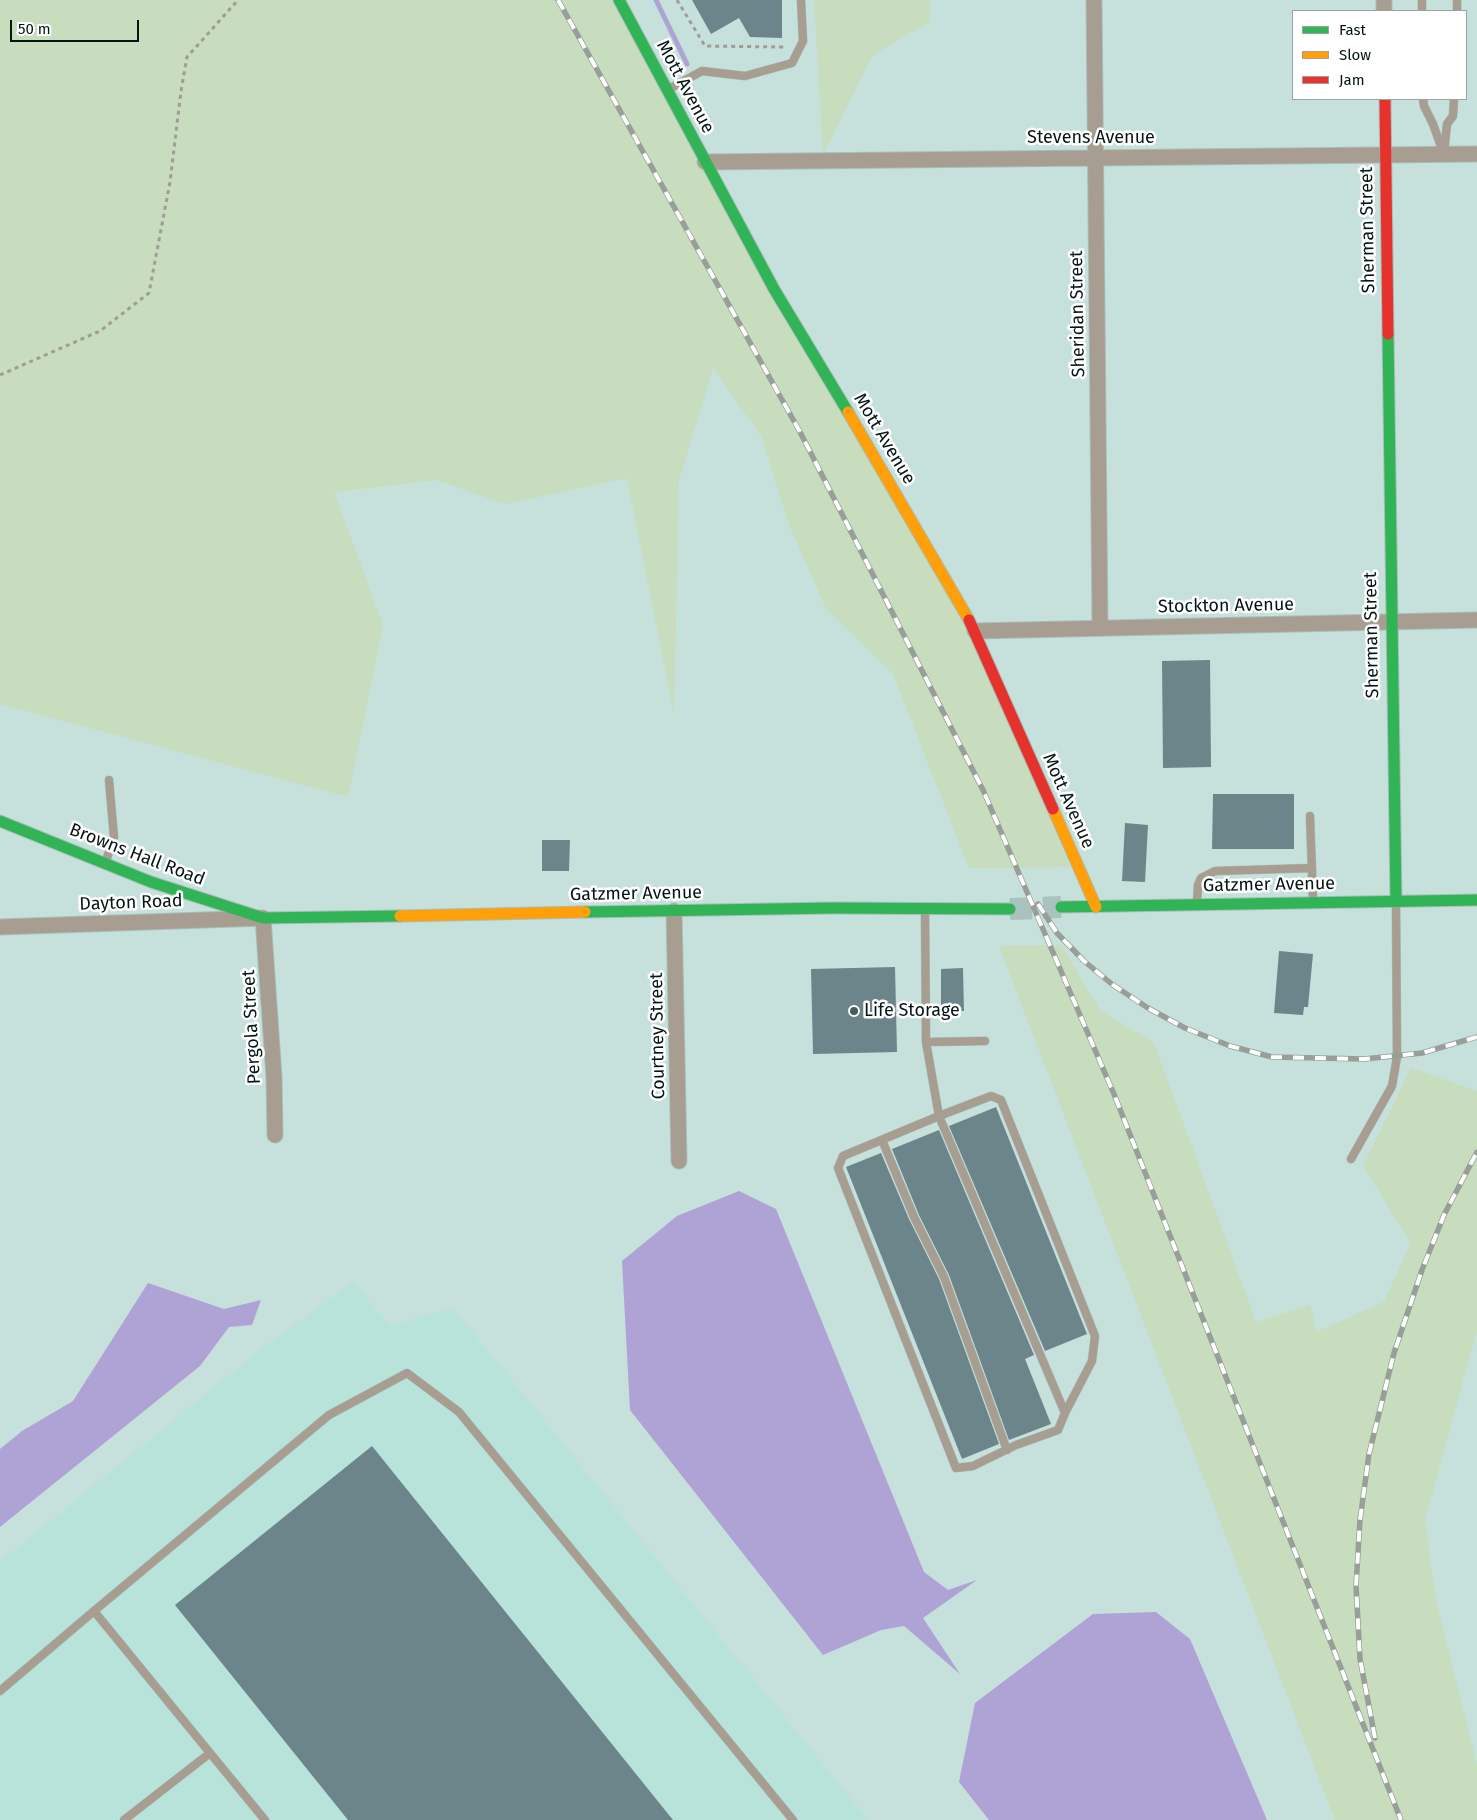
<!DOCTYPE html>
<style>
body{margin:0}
#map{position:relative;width:1477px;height:1820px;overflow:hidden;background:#c6e0db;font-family:"Fira Sans",sans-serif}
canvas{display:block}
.legend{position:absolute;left:1292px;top:10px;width:175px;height:90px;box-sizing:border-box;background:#fff;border:1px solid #9ba2a1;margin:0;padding:6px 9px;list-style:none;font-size:15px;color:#041613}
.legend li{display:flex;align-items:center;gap:10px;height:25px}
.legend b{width:25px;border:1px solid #9ba2a1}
.scale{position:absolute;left:10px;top:20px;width:129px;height:22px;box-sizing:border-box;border:2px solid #041613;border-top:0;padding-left:6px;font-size:15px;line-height:18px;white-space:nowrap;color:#041613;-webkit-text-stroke:4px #fff;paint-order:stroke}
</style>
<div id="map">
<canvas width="1477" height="1820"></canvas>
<ul class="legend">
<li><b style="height:6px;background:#30b455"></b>Fast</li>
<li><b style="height:6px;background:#ff9f0a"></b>Slow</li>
<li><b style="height:6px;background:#e5322d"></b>Jam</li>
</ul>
<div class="scale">50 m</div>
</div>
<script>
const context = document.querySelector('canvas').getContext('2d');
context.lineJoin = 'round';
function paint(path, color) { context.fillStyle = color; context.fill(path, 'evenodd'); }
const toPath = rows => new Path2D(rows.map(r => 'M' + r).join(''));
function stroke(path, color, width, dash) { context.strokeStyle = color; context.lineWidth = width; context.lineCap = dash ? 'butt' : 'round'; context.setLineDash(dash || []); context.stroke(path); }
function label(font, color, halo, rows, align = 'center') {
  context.font = font + ' "Fira Sans",sans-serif'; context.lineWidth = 5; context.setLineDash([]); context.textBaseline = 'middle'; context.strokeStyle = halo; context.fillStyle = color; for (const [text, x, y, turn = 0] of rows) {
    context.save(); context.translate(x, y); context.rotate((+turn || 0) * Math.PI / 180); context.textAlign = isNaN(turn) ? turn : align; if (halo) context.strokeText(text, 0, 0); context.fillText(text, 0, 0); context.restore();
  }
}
const built = toPath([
 [353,1282,390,1326,453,1308,868,1820,0,1820,0,1562,259,1351]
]);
const green = toPath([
 [0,0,616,0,974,636,1070,867,969,868,893,674,827,610,789,525,761,436,713,368,679,480,674,714,627,478,505,504,437,480,334,492,383,625,348,797,0,704],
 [814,0,930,0,930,21,872,56,823,155],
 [1061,945,1100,1010,1154,1043,1256,1322,1310,1305,1316,1332,1384,1302,1411,1243,1363,1166,1411,1068,1477,1091,1477,1330,1425,1520,1436,1600,1477,1766,1477,1820,1335,1820,999,946]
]);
const water = toPath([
 [739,1191,776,1209,924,1572,948,1590,977,1580,923,1618,960,1674,904,1626,881,1630,823,1655,630,1410,622,1261,677,1216],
 [148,1283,224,1309,261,1300,252,1325,229,1327,200,1366,0,1527,0,1449,22,1431,73,1401],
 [1156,1612,1190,1639,1267,1820,989,1820,959,1782,975,1703,1093,1614]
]);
const stream = toPath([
 [656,0,687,64]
]);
const building = toPath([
 [692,0,782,0,782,38,750,37,739,18,711,34],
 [1210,660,1211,767,1163,768,1162,661],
 [1213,794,1294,794,1294,849,1212,849],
 [1125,823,1148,825,1145,882,1122,881],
 [542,840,570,840,569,871,542,871],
 [1279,951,1313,954,1308,1007,1304,1007,1303,1015,1274,1013],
 [895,967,897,1052,813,1054,811,969],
 [963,968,964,1011,941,1011,941,969],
 [996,1107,1087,1334,1045,1351,949,1126],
 [939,1130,1034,1355,1025,1359,1051,1424,1009,1440,949,1275,919,1215,892,1149],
 [881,1153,909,1219,939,1279,999,1444,962,1459,846,1167],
 [372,1446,673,1820,348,1820,175,1605]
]);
const secondaryTunnel = toPath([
 [1010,909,1061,907]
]);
const path = toPath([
 [677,0,705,46,785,47],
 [0,375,100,331,149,293,170,182,181,91,187,57,238,0]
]);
const lane = toPath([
 [1422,0,1422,11],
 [1457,11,1457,0],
 [669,89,702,71,745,76,792,63,803,41,801,0],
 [1423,99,1424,106,1433,124,1444,155],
 [1444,153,1447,124,1453,116,1454,99],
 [1310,816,1313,901],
 [106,861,114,837,109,780],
 [1197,902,1198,885,1201,878,1215,871,1312,868],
 [925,910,926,1042,985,1041],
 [926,1042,939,1116,1065,1413,1058,1430,1016,1445,973,1466,956,1468,838,1168,843,1156,939,1116,991,1096,1001,1100,1095,1336,1092,1361,1065,1413],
 [882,1140,914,1217,944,1277,1007,1450],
 [1351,1159,1392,1086,1397,1057,1396,902],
 [0,1691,94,1611],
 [210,1753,94,1611,329,1415,407,1373,459,1412,793,1820],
 [124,1820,210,1753,265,1820]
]);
const street = toPath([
 [1094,0,1100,627],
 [1384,0,1384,11],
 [705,162,1477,154],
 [975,631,1477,620],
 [674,911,679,1161],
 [0,927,263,918,274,1077,275,1135]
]);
const fast = toPath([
 [619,0,774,289,848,412],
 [1388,334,1396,901],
 [0,821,151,882,263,918,400,916],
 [1061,907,1477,900],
 [585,912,833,908,1010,909]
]);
const slow = toPath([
 [848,412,969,620],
 [1053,809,1096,907],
 [400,916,585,912]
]);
const jam = toPath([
 [1385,99,1388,334],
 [969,620,1053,809]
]);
const rail = toPath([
 [558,0,799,430,983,790,1114,1094,1401,1820],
 [1038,904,1057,933,1084,961,1113,985,1148,1008,1185,1028,1230,1046,1272,1057,1364,1059,1422,1053,1477,1037],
 [1375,1738,1360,1659,1356,1586,1360,1520,1369,1454,1394,1353,1422,1270,1444,1215,1477,1152]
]);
const markers = [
 [854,1011,5,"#485d59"]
];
const streetNames = [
 ["Mott Avenue",685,87,62],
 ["Stevens Avenue",1091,138],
 ["Sherman Street",1368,230,-91],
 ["Sheridan Street",1078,314,-91],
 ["Mott Avenue",884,439,59],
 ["Stockton Avenue",1226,606,-1],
 ["Sherman Street",1372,635,-91],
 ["Mott Avenue",1068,801,66],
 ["Browns Hall Road",137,855,21],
 ["Gatzmer Avenue",1269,885,-1],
 ["Gatzmer Avenue",636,894,-1],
 ["Dayton Road",131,903,-2],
 ["Pergola Street",252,1027,-93],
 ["Courtney Street",658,1036,-91]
];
const poiNames = [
 ["Life Storage",864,1011]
];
paint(built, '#b7e3da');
paint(green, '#c8dcbe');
paint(water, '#afa2d4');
stroke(stream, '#afa2d4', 5);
paint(building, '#6c858a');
stroke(secondaryTunnel, '#a9c2bd', 22, [22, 11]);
stroke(lane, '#a9bdb9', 9);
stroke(street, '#a9bdb9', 17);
stroke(fast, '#a9bdb9', 13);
stroke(slow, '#a9bdb9', 13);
stroke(jam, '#a9bdb9', 13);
stroke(path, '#9e9e95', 3, [4, 4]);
stroke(lane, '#a79d90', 8);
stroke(street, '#a79d90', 15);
stroke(fast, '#30b455', 11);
stroke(slow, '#ff9f0a', 11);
stroke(jam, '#e5322d', 11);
stroke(rail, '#989f98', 5.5);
stroke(rail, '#fff', 4, [11]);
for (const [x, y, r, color] of markers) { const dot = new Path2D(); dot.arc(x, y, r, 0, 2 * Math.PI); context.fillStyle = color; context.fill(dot); stroke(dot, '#fff', 2); }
label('18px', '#041613', '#fff', streetNames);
label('18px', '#041613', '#fff', poiNames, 'left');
</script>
